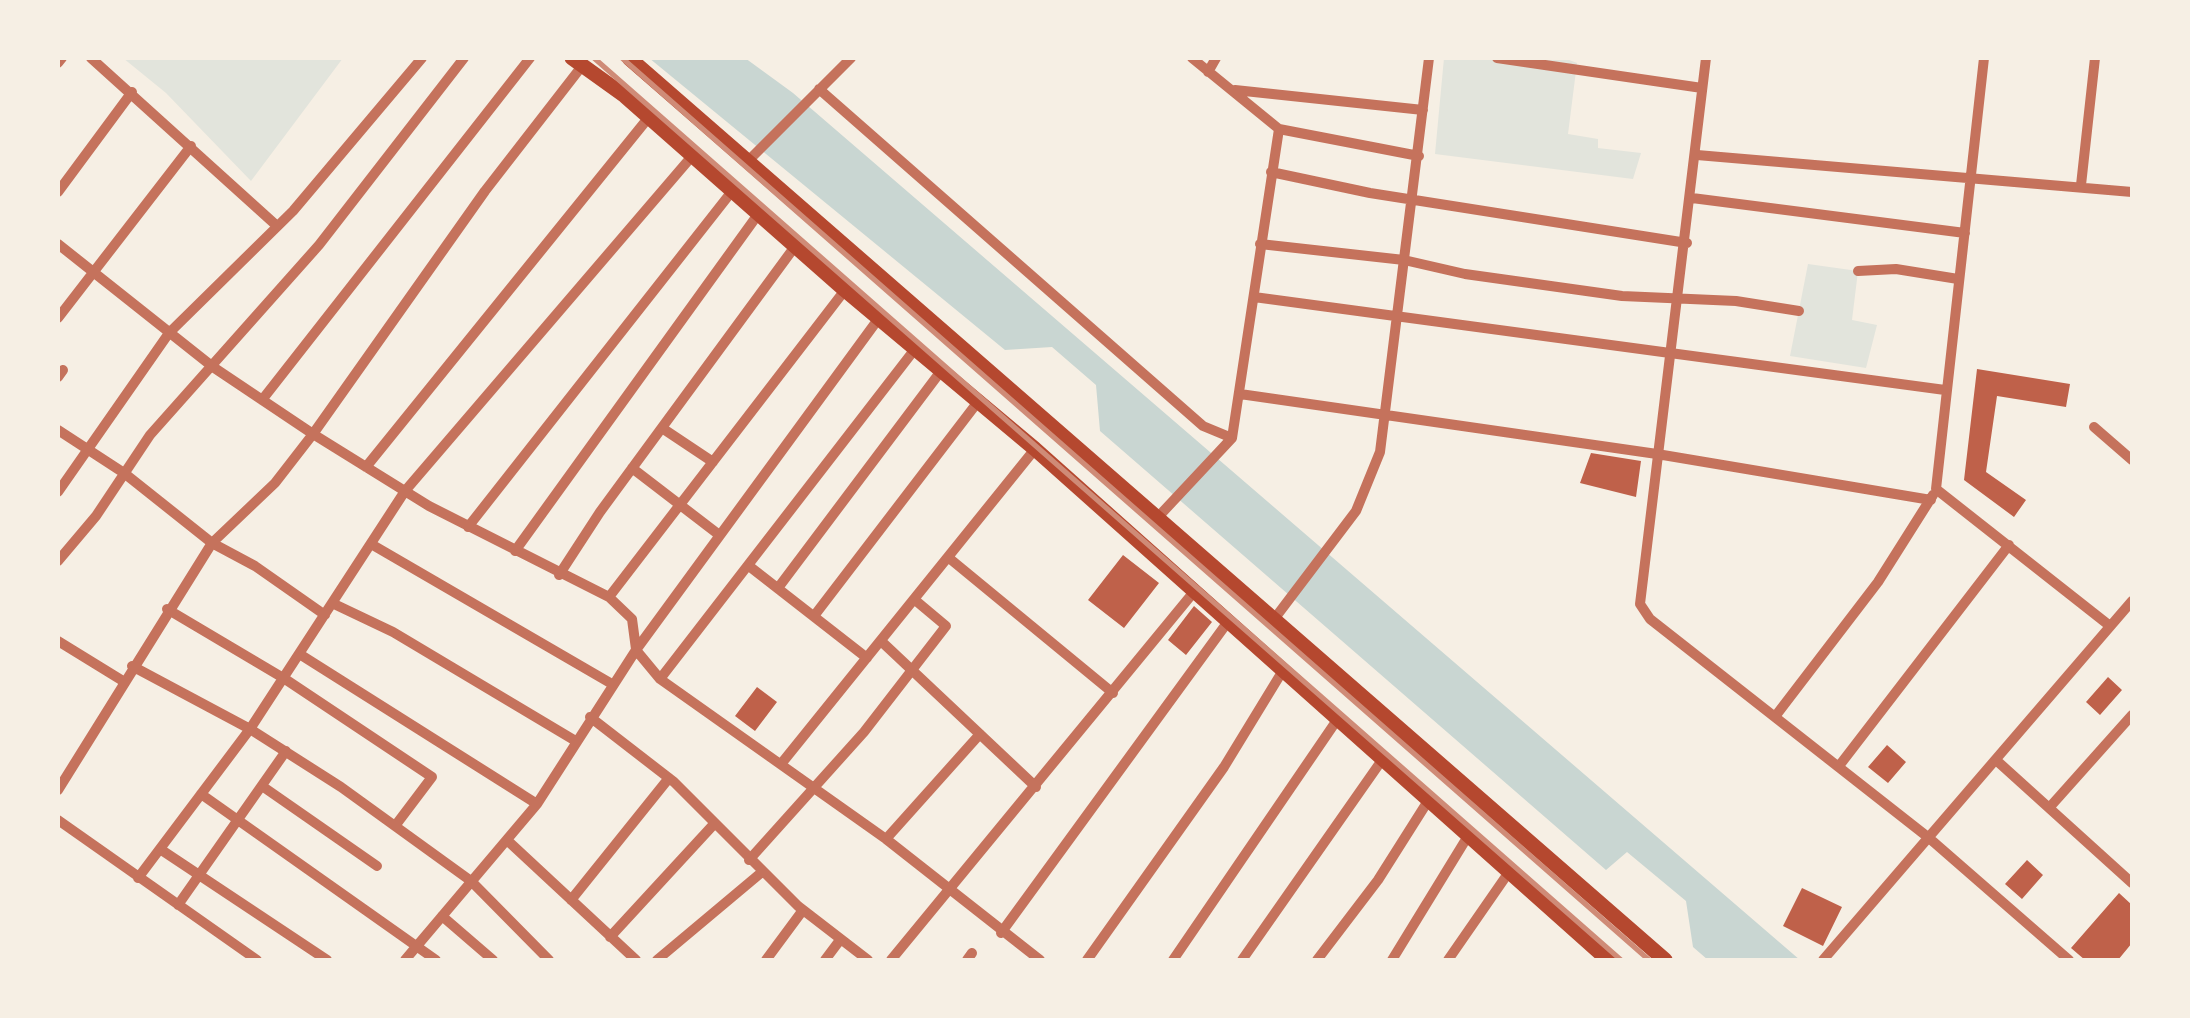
<!DOCTYPE html>
<style>
body{margin:0}
#map{position:relative;width:2190px;height:1018px;overflow:hidden;background:#f6efe4;font-family:"Titillium Web",sans-serif}
canvas{display:block}
.frame{position:absolute;inset:0;border:60px solid #f6efe4;pointer-events:none}
</style>
<div id="map">
<canvas width="2190" height="1018"></canvas>
<div class="frame"></div>
</div>
<script>
const context = document.querySelector('canvas').getContext('2d');
context.lineJoin = 'round';
function paint(path, color) { context.fillStyle = color; context.fill(path, 'evenodd'); }
const toPath = rows => new Path2D(rows.map(r => 'M' + r).join(''));
function stroke(path, color, width, dash) { context.strokeStyle = color; context.lineWidth = width; context.lineCap = dash ? 'butt' : 'round'; context.setLineDash(dash || []); context.stroke(path); }
const green = toPath([
 [123,58,343,58,251,181,166,93],
 [1444,58,1564,58,1577,63,1568,134,1598,139,1598,148,1641,153,1633,179,1435,154],
 [1808,264,1858,271,1852,320,1877,325,1866,368,1790,356]
]);
const water = toPath([
 [649,58,745,58,793,93,1800,960,1708,960,1693,947,1686,901,1627,852,1606,870,1100,431,1096,385,1052,347,1005,350]
]);
const building = toPath([
 [1977,369,2070,384,2066,407,1997,396,1986,472,2026,500,2014,517,1964,480],
 [1591,453,1641,461,1636,497,1580,483],
 [1123,555,1159,583,1124,628,1088,600],
 [1194,606,1212,622,1186,655,1168,640],
 [2108,677,2122,690,2100,715,2086,702],
 [757,687,777,702,755,731,735,716],
 [1887,745,1906,762,1888,783,1868,767],
 [2027,860,2043,875,2022,899,2005,884],
 [1802,888,1842,907,1823,946,1783,926],
 [2119,893,2132,905,2132,943,2118,960,2085,960,2071,948]
]);
const minor = toPath([
 [91,58,277,226],
 [1192,58,1279,129,1419,156],
 [1497,58,1702,88],
 [1706,58,1640,604,1650,619,1929,838,2069,960],
 [1984,58,1936,489,2110,626],
 [58,63,62,58],
 [1208,72,1216,58],
 [819,89,1203,426,1232,438],
 [1235,90,1423,110],
 [1697,155,2132,192],
 [748,161,851,58],
 [1271,172,1370,193,1687,243],
 [2081,185,2095,58],
 [58,192,132,92],
 [1692,198,1965,233],
 [58,244,213,367,313,434,429,506,609,597,632,619,636,649],
 [1260,244,1404,260,1465,274,1622,296,1736,301,1799,311],
 [1858,271,1896,269,1958,279],
 [1254,297,1945,390],
 [58,318,191,146],
 [58,377,63,370],
 [1240,394,1657,454,1931,500],
 [262,400,530,58],
 [2094,427,2132,460],
 [662,428,713,462],
 [58,430,124,473,212,543,255,566,325,615],
 [366,467,649,117],
 [632,468,718,534],
 [58,492,169,333,293,211,422,58],
 [1159,516,1232,438,1279,129],
 [468,527,733,190],
 [371,544,612,684],
 [515,551,759,213],
 [949,558,1113,693],
 [58,561,96,516,150,435,319,245,464,58],
 [749,566,867,658],
 [559,575,600,512,796,245],
 [778,588,941,371],
 [609,597,845,290],
 [332,603,393,632,574,740],
 [167,609,285,679,432,777,395,826],
 [814,616,977,403],
 [1275,618,1356,511,1380,452,1429,58],
 [58,641,123,681],
 [881,641,1036,787],
 [636,650,660,679,886,839,1040,960],
 [301,655,537,804],
 [132,666,250,729,341,787,471,881,549,960],
 [660,679,915,349],
 [1777,714,1878,582,1933,495],
 [590,717,674,782,798,906,868,960],
 [1996,760,2132,883],
 [781,764,1035,449],
 [1839,766,2009,545],
 [262,786,377,866],
 [58,790,212,543,275,483,313,434,485,191,582,66],
 [201,794,436,960],
 [2049,808,2132,715],
 [58,820,257,960],
 [886,839,980,734],
 [508,841,636,960],
 [160,849,327,960],
 [749,860,864,732,946,626,915,600],
 [138,878,250,729,405,491,693,155],
 [571,900,669,778],
 [178,905,286,751],
 [442,916,493,960],
 [1001,933,1227,623],
 [610,937,715,823],
 [405,960,537,804,636,650,879,318],
 [657,960,762,872],
 [766,960,803,910],
 [825,960,840,940],
 [891,960,1193,593],
 [967,960,972,953],
 [1087,960,1224,767,1282,672],
 [1173,960,1337,720],
 [1242,960,1382,760],
 [1317,960,1378,880,1428,801],
 [1392,960,1468,836],
 [1448,960,1509,872],
 [1823,960,2132,601]
]);
const secondary = toPath([
 [572,58,625,96,845,290,1035,449,1608,960],
 [629,58,1665,960]
]);
const rail = toPath([
 [594,58,1621,960],
 [622,58,1649,960]
]);
paint(green, '#e2e4dc');
paint(water, '#c9d6d2');
paint(building, '#bf614a');
stroke(minor, '#c5725c', 10);
stroke(secondary, '#b5482f', 15);
stroke(rail, '#cf8b77', 5);
</script>
